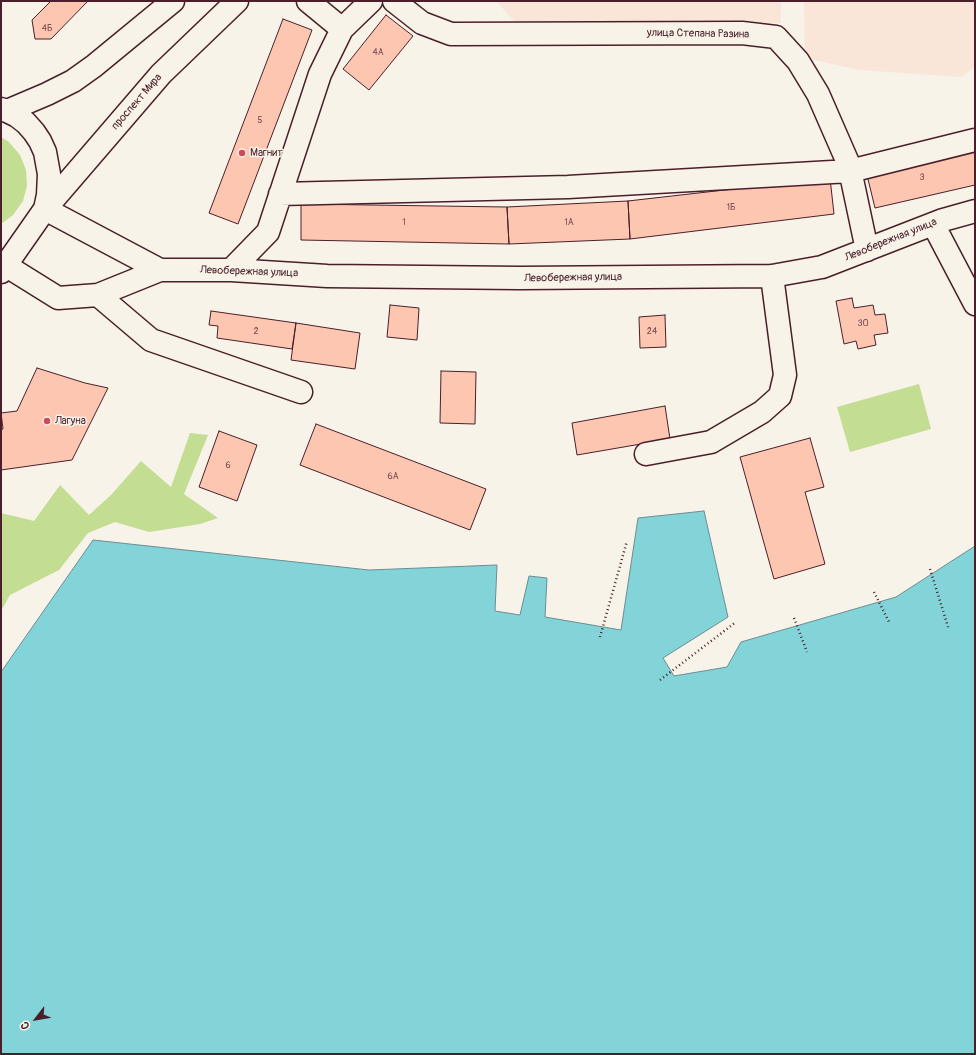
<!DOCTYPE html>
<meta charset="utf-8">
<style>
body{margin:0}
#map{position:relative;width:976px;height:1055px;overflow:hidden;background:#f7f3e8;font-family:Pangolin,sans-serif}
canvas{display:block}
.frame{position:absolute;inset:0;border:2px solid #4a1f2b;pointer-events:none}
.north{position:absolute;left:16px;top:999px;width:40px;height:40px;-webkit-text-stroke:3px #f7f3e8;paint-order:stroke;rotate:239deg;font-size:11px;font-weight:700;line-height:16px;text-align:center;color:#4a1f2b}
.north::after{content:'';display:block;margin:auto;width:14px;height:18px;background:#4a1f2b;clip-path:polygon(50% 0,100% 100%,50% 72%,0 100%)}
</style>
<div id="map">
<canvas width="976" height="1055"></canvas>
<div class="frame"></div>
<div class="north">С</div>
</div>
<script>
const context = document.querySelector('canvas').getContext('2d');
context.lineJoin = 'round';
function paint(path, color) { context.fillStyle = color; context.fill(path, 'evenodd'); }
const toPath = rows => new Path2D(rows.map(r => 'M' + r).join(''));
function stroke(path, color, width, dash) { context.strokeStyle = color; context.lineWidth = width; context.lineCap = dash ? 'butt' : 'round'; context.setLineDash(dash || []); context.stroke(path); }
function label(font, color, halo, rows, align = 'center') {
  context.font = font + ' Pangolin,sans-serif'; context.lineWidth = 3; context.setLineDash([]); context.textBaseline = 'middle'; context.strokeStyle = halo; context.fillStyle = color; for (const [text, x, y, turn = 0] of rows) {
    context.save(); context.translate(x, y); context.rotate((+turn || 0) * Math.PI / 180); context.textAlign = isNaN(turn) ? turn : align; if (halo) context.strokeText(text, 0, 0); context.fillText(text, 0, 0); context.restore();
  }
}
const built = toPath([
 [496,1,781,1,781,23,696,26,518,26],
 [804,1,975,1,975,66,962,77,859,70,805,58]
]);
const green = toPath([
 [1,137,9,142,20,155,26,170,27,186,23,201,13,215,1,224],
 [919,384,931,429,850,452,837,407],
 [190,433,208,435,184,494,218,518,200,524,149,532,115,522,88,533,59,570,10,595,1,611,1,513,34,521,60,485,89,515,111,495,141,461,171,487]
]);
const water = toPath([
 [704,511,728,617,663,658,674,676,727,667,741,642,896,597,975,546,975,1054,1,1054,1,672,93,540,369,570,497,565,495,611,520,615,529,576,547,578,545,617,621,630,638,518,704,511]
]);
const building = toPath([
 [51,1,88,1,51,39,35,39,32,20,51,1],
 [386,15,413,36,369,90,343,69,386,15],
 [283,19,312,30,238,224,209,213,283,19],
 [975,146,975,185,875,208,866,171,975,146],
 [830,178,834,214,630,239,628,201,830,178],
 [628,201,630,239,509,244,507,207,628,201],
 [301,204,507,207,509,244,301,240,301,204],
 [852,298,854,308,873,305,875,315,885,314,888,333,874,335,876,345,858,349,856,341,844,344,836,301,852,298],
 [390,305,419,308,417,340,387,337,390,305],
 [211,311,296,323,292,349,217,338,218,326,209,325,211,311],
 [665,315,666,347,640,348,639,317,665,315],
 [296,323,360,333,355,369,291,360,296,323],
 [37,368,85,383,108,388,72,460,1,470,1,430,3,429,1,413,17,411,37,368],
 [441,371,476,372,475,424,440,423,441,371],
 [665,406,670,439,577,455,572,423,665,406],
 [316,424,486,489,470,530,300,465,316,424],
 [219,431,257,445,237,501,199,487,219,431],
 [810,438,824,487,805,492,825,564,774,579,740,457,810,438]
]);
const path = toPath([
 [930,569,949,630],
 [874,592,889,622],
 [794,618,807,652],
 [600,637,627,541],
 [660,680,736,622]
]);
const minor = toPath([
 [394,1,422,23,451,34,742,33,776,37,798,61,818,94,849,165,867,250],
 [342,29,371,1],
 [280,194,568,187,850,171,975,140],
 [45,209,160,270],
 [933,224,975,304],
 [5,265,58,298,98,295,160,270,231,270,327,276,520,278,772,276,822,267,943,220,975,211],
 [231,270,268,232,320,74,342,29,308,1],
 [98,295,151,340,301,392],
 [646,454,711,442,762,412,780,396,785,375,772,276]
]);
const major = toPath([
 [1,109,7,111,17,116,26,123,34,132,40,141,45,152,49,174,48,195,45,209,1,272],
 [7,111,47,94,73,81,94,66,173,1],
 [45,209,161,74,237,1]
]);
const markers = [
 [242,153,4,"#d1495b"],
 [47,421,4,"#d1495b"]
];
const numberNames = [
 ["4Б",47,29],
 ["4А",378,53],
 ["5",260,121],
 ["3",922,178],
 ["1Б",731,208],
 ["1",404,223],
 ["1А",569,223],
 ["30",863,324],
 ["2",256,332],
 ["24",652,332],
 ["6",228,466],
 ["6А",393,477]
];
const streetNames = [
 ["улица Степана Разина",698,34,1],
 ["проспект Мира",137,102,-49],
 ["Левобережная улица",891,240,-22],
 ["Левобережная улица",249,272,2],
 ["Левобережная улица",573,278,-1]
];
const poiNames = [
 ["Магнит",250,153],
 ["Лагуна",55,421]
];
paint(built, '#f9e6d8');
paint(green, '#c3dd93');
paint(water, '#82d4d8');
stroke(water, '#6c8c93', 1);
paint(building, '#fdc6b1');
stroke(building, '#4a1f2b', 1);
stroke(minor, '#4a1f2b', 25);
stroke(major, '#4a1f2b', 25);
stroke(path, '#4a1f2b', 2.5, [1, 3]);
stroke(minor, '#f7f3e8', 22);
stroke(major, '#f7f3e8', 22);
for (const [x, y, r, color] of markers) { const dot = new Path2D(); dot.arc(x, y, r, 0, 2 * Math.PI); context.fillStyle = color; context.fill(dot); stroke(dot, '#f7f3e8', 1.5); }
label('9px', '#77494c', null, numberNames);
label('11px', '#4a1f2b', '#f7f3e8', streetNames);
label('11px', '#4a1f2b', '#f7f3e8', poiNames, 'left');
</script>
